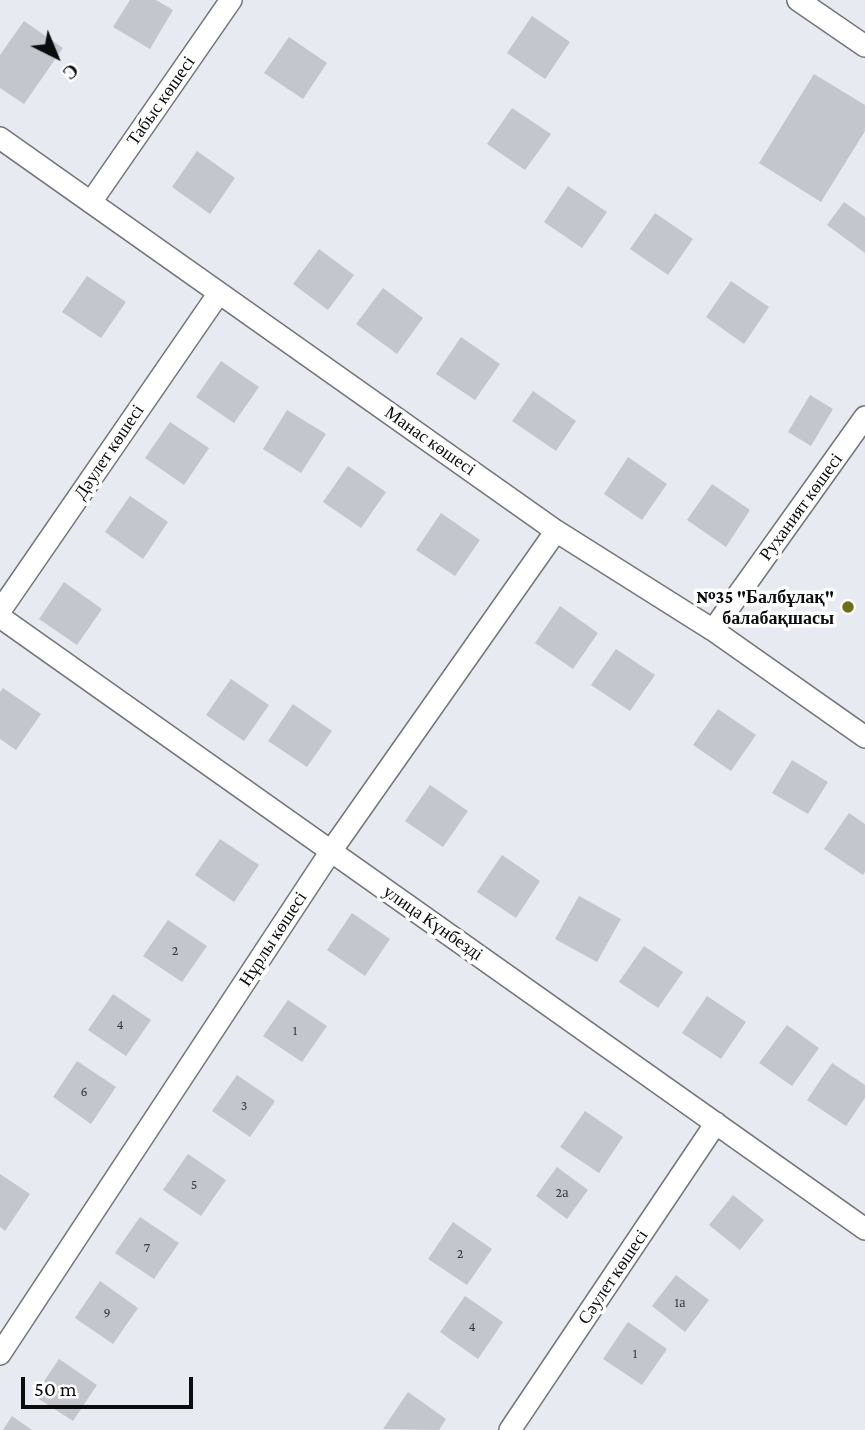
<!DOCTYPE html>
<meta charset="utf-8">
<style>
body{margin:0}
#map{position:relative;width:865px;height:1430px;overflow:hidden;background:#e7eaf0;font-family:"Crimson Pro",serif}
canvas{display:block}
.north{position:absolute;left:21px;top:21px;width:70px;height:70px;-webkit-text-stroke:5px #fff;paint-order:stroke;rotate:137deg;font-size:19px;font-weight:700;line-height:28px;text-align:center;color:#0b0c0e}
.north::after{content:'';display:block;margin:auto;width:24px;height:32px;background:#0b0c0e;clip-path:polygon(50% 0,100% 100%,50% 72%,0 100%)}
.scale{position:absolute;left:21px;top:1377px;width:172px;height:32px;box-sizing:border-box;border:4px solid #0b0c0e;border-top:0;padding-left:9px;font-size:21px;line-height:24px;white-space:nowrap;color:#0b0c0e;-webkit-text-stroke:5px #fff;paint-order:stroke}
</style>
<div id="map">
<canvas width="865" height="1430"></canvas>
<div class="north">С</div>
<div class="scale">50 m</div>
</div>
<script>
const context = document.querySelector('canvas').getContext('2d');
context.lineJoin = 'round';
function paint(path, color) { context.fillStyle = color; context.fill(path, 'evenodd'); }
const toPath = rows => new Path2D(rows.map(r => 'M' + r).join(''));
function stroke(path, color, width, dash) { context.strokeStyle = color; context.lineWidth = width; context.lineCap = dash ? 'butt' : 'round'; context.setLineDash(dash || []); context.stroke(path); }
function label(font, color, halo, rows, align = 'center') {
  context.font = font + ' "Crimson Pro",serif'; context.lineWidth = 7; context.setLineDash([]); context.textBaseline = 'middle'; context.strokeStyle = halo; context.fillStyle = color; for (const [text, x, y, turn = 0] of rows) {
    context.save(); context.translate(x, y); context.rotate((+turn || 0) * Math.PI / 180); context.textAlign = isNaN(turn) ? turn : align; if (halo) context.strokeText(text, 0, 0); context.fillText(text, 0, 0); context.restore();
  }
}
const building = toPath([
 [130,0,156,0,173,10,150,49,113,27],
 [532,16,570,42,545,79,507,53],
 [24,21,63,48,24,104,0,88,0,55],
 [289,37,327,63,303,99,264,73],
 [814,74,865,105,865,131,821,202,759,163],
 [512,108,551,134,525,170,487,144],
 [197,151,235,178,210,214,172,187],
 [568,186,607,212,582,248,544,222],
 [844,202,865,217,865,253,827,225],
 [655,213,693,239,668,275,630,249],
 [319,249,354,275,328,310,293,284],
 [87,276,126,302,101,338,62,312],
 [731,281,769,307,744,344,706,317],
 [383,288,423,318,397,354,356,324],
 [461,337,500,364,475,400,436,374],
 [221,361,259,387,234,423,196,397],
 [533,391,576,421,556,451,512,421],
 [810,395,833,409,811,446,788,432],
 [287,410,326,434,301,473,263,449],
 [170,422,209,448,184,485,145,458],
 [628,457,667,484,642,520,604,494],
 [348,466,386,492,361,528,323,502],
 [712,484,750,510,726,547,687,520],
 [130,496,168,522,143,559,105,532],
 [441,513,480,540,455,576,416,550],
 [64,582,102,609,77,645,39,619],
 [560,606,598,633,573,669,535,643],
 [616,649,655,675,630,711,591,685],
 [231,679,269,705,244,741,206,715],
 [3,688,41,714,16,750,0,739,0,692],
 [293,704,332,731,307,767,268,741],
 [718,709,756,735,731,771,693,745],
 [792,760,828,782,808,814,772,793],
 [430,785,468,811,443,847,405,821],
 [849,813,865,824,865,872,863,875,824,849],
 [220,839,259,865,234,902,195,875],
 [502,855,540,881,516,918,477,892],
 [579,896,621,919,597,962,555,939],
 [352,913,390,939,365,976,327,950],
 [168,920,207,946,182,982,143,956],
 [644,946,683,972,658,1008,619,982],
 [113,994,151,1020,126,1056,88,1030],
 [707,996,746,1022,721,1059,682,1033],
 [288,1000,327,1026,302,1062,263,1036],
 [787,1025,819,1048,792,1086,759,1063],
 [77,1061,116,1087,91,1124,53,1097],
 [832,1063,865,1085,865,1098,846,1126,807,1100],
 [237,1075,275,1101,250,1137,212,1111],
 [585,1111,623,1137,599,1173,560,1147],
 [188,1154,226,1180,201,1216,163,1190],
 [557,1167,588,1190,567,1219,536,1196],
 [0,1174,30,1194,5,1231,0,1227],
 [733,1195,764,1220,740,1250,709,1225],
 [140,1217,179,1243,154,1279,115,1253],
 [453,1222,492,1249,467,1285,428,1259],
 [676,1275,709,1300,685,1332,652,1306],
 [100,1281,138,1308,113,1344,75,1318],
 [465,1296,503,1322,478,1359,440,1332],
 [628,1322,667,1349,642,1385,603,1359],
 [59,1359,97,1385,73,1421,34,1396],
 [408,1392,446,1419,439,1430,383,1429],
 [12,1416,32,1430,3,1430]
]);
const minor = toPath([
 [798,0,865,46],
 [0,138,556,531,713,630,865,737],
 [91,202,231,0],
 [0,611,219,293],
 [0,617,865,1229],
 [713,630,865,417],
 [0,1354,331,851,556,531],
 [510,1430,716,1123]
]);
const markers = [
 [848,607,7,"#6a7119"]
];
const numberNames = [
 ["2",175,951],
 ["4",120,1025],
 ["1",295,1031],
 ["6",84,1092],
 ["3",244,1106],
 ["5",194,1185],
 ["2а",562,1193],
 ["7",147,1248],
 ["2",460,1254],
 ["1а",680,1303],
 ["9",107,1313],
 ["4",472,1327],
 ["1",635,1354]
];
const streetNames = [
 ["Табыс көшесі",161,101,-55],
 ["Манас көшесі",430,441,35],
 ["Дәулет көшесі",109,452,-56],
 ["Руханият көшесі",801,507,-54],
 ["улица Күнбезді",433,923,35],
 ["Нұрлы көшесі",273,939,-57],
 ["Сәулет көшесі",613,1277,-56]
];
const poiNames = [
 ["№35 \"Балбұлақ\"",834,597],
 ["балабақшасы",834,618]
];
paint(building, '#c3c6cc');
stroke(minor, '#73757b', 24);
stroke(minor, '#fff', 21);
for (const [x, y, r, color] of markers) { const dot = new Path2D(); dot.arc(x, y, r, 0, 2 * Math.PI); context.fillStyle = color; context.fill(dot); stroke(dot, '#fff', 2.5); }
label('14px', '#393a3e', null, numberNames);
label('18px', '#0b0c0e', '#fff', streetNames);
label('bold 18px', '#0b0c0e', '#fff', poiNames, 'right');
</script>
